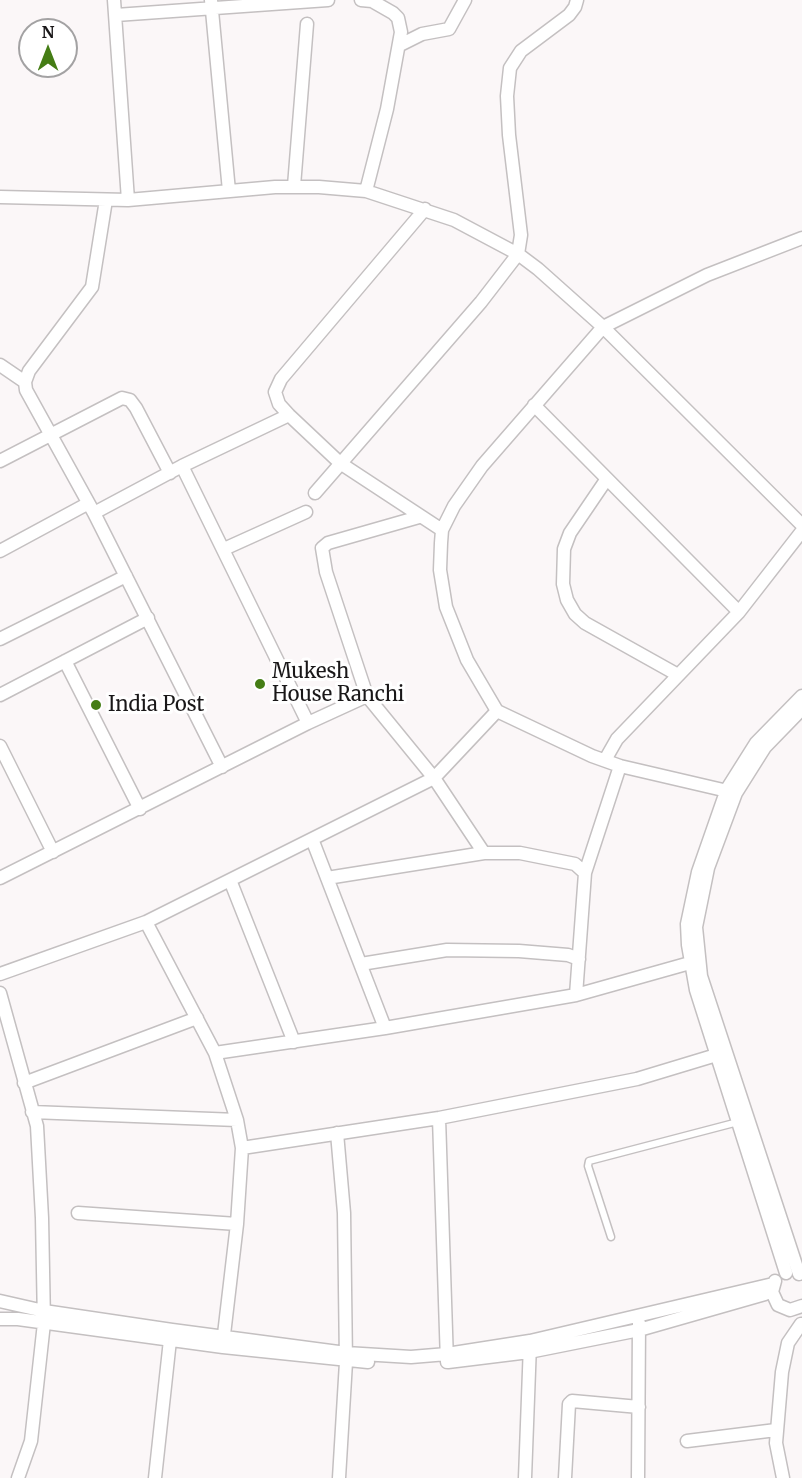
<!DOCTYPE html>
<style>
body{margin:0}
#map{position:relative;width:802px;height:1478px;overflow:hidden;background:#fbf7f8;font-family:Merriweather,serif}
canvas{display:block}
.north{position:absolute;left:18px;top:18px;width:60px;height:60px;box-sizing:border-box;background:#fff;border:2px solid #a3a2a3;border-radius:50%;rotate:0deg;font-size:16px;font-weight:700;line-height:24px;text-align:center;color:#191718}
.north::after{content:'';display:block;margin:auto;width:21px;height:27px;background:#457d15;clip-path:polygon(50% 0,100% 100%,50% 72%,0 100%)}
</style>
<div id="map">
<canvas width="802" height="1478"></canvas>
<div class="north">N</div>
</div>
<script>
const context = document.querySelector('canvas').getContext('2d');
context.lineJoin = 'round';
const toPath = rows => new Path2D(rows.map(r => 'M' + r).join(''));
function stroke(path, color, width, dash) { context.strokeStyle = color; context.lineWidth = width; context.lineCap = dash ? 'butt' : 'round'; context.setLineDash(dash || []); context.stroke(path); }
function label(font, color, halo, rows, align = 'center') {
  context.font = font + ' Merriweather,serif'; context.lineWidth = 6; context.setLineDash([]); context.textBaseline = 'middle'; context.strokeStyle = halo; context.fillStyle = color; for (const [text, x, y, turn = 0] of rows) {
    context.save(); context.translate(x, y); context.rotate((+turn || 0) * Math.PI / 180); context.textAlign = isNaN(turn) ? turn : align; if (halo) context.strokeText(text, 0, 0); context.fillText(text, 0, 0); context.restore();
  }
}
const service = toPath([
 [611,1237,588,1166,589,1161,738,1122]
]);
const minor = toPath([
 [114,0,128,200],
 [211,0,229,191],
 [361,0,372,1,393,13,398,18,401,32,387,109,366,191],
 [116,15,328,0],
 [400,45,422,34,449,29,465,0],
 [294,186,307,24],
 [0,197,128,200,275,187,319,187,366,191,454,220,518,254,538,269,603,327,802,525],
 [425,209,281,379,275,392,279,404,289,415,340,463,442,530],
 [0,365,25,382],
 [534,405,739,612],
 [0,461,122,398,130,400,136,408,170,473],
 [182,466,308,723],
 [606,480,570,533,564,549,563,584,567,600,575,614,585,623,678,675],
 [315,493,481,302,518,254,521,235,509,135,507,96,510,68,521,51,569,15,575,7,577,0],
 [94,513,26,390,25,382,29,371,92,287,106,200],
 [224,549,306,512],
 [0,551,87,504],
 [0,639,126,576],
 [65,661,140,809],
 [0,695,148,618],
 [367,696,326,572,322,548,328,543,419,517],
 [0,746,53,852],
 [605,760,617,739,739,612,802,531],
 [222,767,94,513,182,466,289,415],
 [736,793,620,766,592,756,497,711,467,660,446,607,440,570,441,543,442,530,454,506,482,466,603,327,707,275,802,238],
 [312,839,385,1028],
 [585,873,620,766],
 [0,878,308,723,367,696,434,778,484,853],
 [327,878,484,853,520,853,575,864,585,873,576,995],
 [230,880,294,1042],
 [146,922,215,1053,237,1120,242,1148,237,1224,223,1343],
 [361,964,447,950,519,951,568,955,579,959],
 [0,974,146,922,434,778,497,711],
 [0,993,37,1126,42,1218,44,1323,31,1441,18,1478],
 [215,1053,385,1028,576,995,697,961],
 [24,1083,197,1018],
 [32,1112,237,1120],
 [439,1118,447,1362],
 [337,1133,344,1213,346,1362,339,1478],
 [242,1148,439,1118,637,1079,723,1053],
 [78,1213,237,1224],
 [786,1273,696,990,688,945,687,924,698,872,727,789,756,743,802,696],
 [799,1274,701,976,696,927,708,868,736,793,765,747,802,709],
 [775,1281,772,1292,778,1305,790,1310,802,1306],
 [0,1301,44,1311,172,1330,346,1353,411,1357,447,1354,530,1341,773,1284],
 [0,1319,18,1319,223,1347,368,1362],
 [448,1362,529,1352,639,1330,765,1294],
 [687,1441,776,1430],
 [155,1478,170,1340],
 [525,1478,530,1344],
 [565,1478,569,1404,572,1401,639,1407],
 [638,1478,639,1323],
 [783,1478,776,1443,782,1372,788,1343,801,1324]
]);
const markers = [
 [260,684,6,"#457d15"],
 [96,705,6,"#457d15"]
];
const poiNames = [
 ["Mukesh",272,672],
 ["House Ranchi",272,695],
 ["India Post",108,705]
];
stroke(service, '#c4c0c1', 9);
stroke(minor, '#c4c0c1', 15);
stroke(service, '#fff', 6);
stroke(minor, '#fff', 12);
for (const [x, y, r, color] of markers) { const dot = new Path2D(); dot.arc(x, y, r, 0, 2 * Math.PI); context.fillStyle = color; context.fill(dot); stroke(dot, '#fff', 2); }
label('20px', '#191718', '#fff', poiNames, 'left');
</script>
